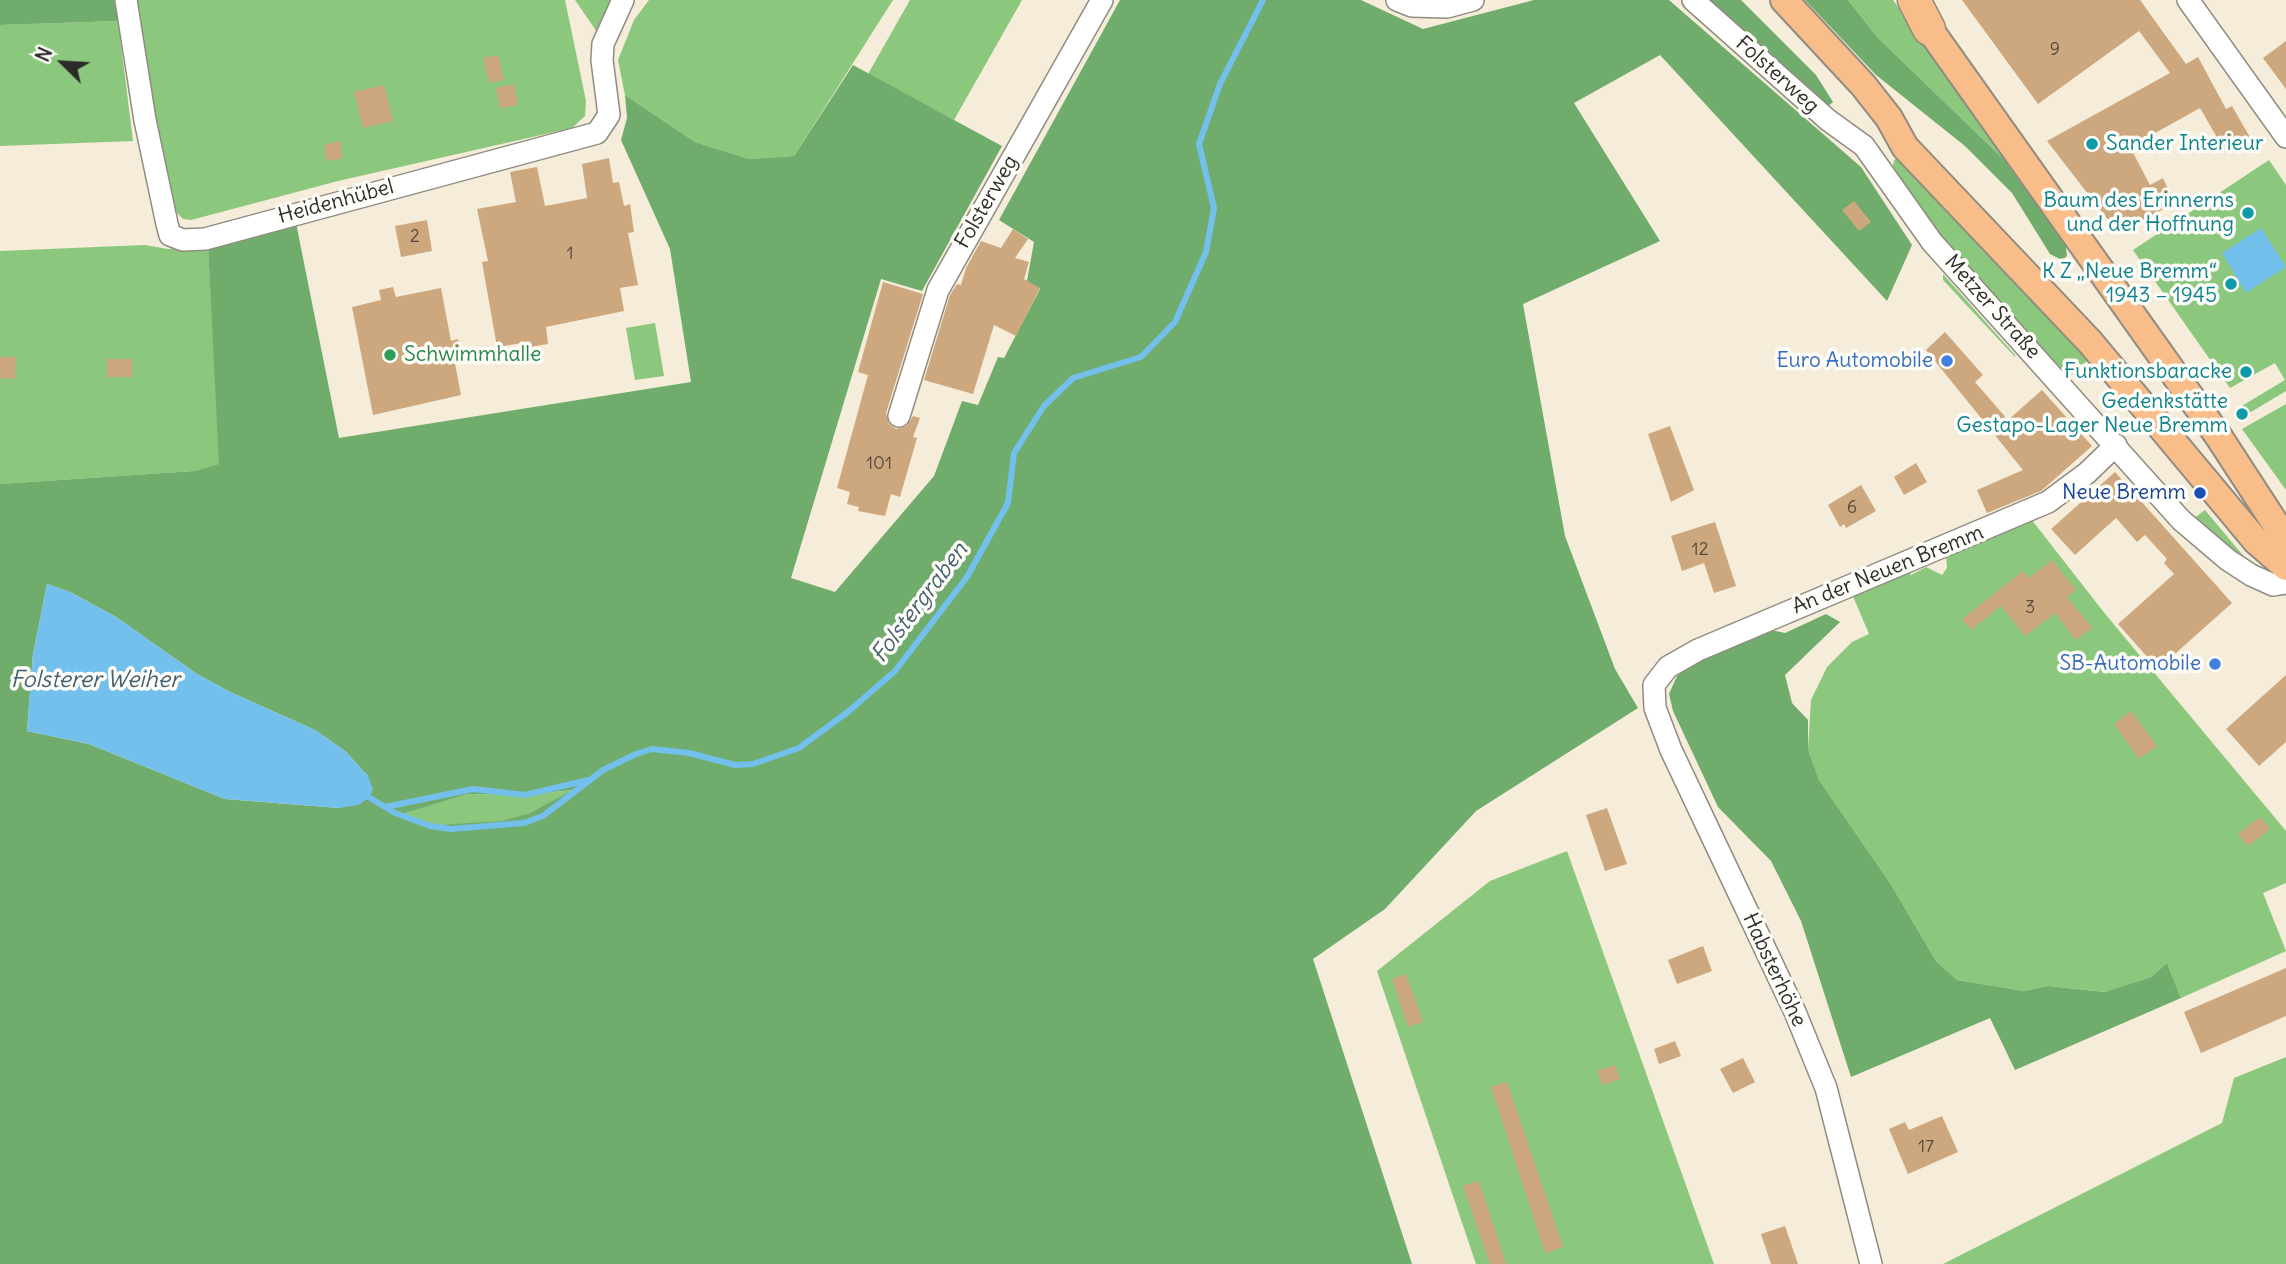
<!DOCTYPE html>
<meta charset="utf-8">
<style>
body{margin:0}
#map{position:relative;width:2286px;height:1264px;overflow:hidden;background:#f5ecd9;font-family:Delius,sans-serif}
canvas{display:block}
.north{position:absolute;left:28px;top:28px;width:70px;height:70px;-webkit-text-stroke:5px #fdfcf7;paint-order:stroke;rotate:294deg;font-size:19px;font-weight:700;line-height:28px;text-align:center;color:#2b2b2b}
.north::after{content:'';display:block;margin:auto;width:24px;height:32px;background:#2b2b2b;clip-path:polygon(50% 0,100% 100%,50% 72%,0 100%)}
</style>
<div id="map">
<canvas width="2286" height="1264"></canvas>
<div class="north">N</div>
</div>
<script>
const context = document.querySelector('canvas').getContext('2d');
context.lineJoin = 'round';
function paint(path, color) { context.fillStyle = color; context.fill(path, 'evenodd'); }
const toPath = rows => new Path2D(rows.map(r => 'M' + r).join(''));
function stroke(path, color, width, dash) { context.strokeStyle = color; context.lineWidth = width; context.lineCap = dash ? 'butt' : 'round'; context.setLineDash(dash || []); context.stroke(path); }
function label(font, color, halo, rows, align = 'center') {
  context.font = font + ' Delius,sans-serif'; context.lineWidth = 7; context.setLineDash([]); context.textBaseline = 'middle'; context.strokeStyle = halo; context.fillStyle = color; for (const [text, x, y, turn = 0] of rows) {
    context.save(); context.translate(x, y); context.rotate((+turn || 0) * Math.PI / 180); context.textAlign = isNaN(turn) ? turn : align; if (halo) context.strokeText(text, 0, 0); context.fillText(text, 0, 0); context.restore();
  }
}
const green = toPath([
 [132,0,565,0,586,101,585,116,572,128,338,181,191,220,183,219,177,213,162,166],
 [575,0,610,0,597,32],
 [649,0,893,0,794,156,749,159,695,142,625,95,618,60,634,20],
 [910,0,1022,0,954,120,868,74],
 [1848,0,1893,0,2019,174,1877,37],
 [118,21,133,141,0,146,0,25],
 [1901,156,2095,364,2088,360,2067,379,1941,238,1898,177,1893,166,1894,160],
 [2269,160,2286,185,2286,391,2241,418,2235,410,2285,380,2275,363,2230,388,2133,250],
 [145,245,168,249,208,246,220,464,194,471,0,484,0,251],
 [1943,274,2015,355,2015,357,1943,280],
 [655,323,664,376,635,380,626,328],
 [2286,404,2286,490,2242,429],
 [2205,510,2246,559,2193,519],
 [2031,519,2106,615,2286,831,2286,883,2263,893,2286,951,2181,998,2167,963,2151,977,2106,992,2048,986,2024,991,1957,980,1936,961,1890,883,1819,780,1808,749,1811,700,1827,667,1852,642,1869,634,1852,594,1907,568,1911,575,1926,567,1942,575,1947,568,1946,554],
 [575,790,530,813,502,822,435,825,401,814,468,794,526,795],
 [1567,851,1714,1264,1476,1264,1377,971,1490,881],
 [2286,1057,2286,1264,1943,1264,2222,1123,2234,1078]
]);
const forest = toPath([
 [0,0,114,0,118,21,0,25],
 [1120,0,1361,0,1423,29,1534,0,1669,0,1861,167,1912,245,1887,301,1660,55,1574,103,1660,241,1523,304,1565,536,1615,669,1638,708,1476,811,1385,909,1313,959,1412,1264,0,1264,0,484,194,471,219,464,208,246,296,223,339,438,691,382,670,249,621,140,627,118,625,95,695,142,749,159,794,156,853,65,954,120,1002,146,922,291,881,279,791,578,835,592,934,476,962,401,978,405,998,357,1004,358,1040,289,1027,281,1034,242,999,220],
 [47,584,70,592,116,617,197,674,230,692,315,730,345,751,368,776,339,808,225,799,89,744,27,731,33,654],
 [573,790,530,813,502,821,435,825,402,814,468,794,526,795],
 [1708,0,1741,0,1816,75,1833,102,1827,107],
 [1805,0,1848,0,1877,37,2019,174,2065,238,2067,256,2062,260,2050,254,2012,193,1965,146,1876,75],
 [1826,614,1840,622,1785,675,1792,703,1808,720,1808,749,1819,780,1890,883,1936,961,1957,980,2024,991,2048,986,2105,992,2151,977,2167,963,2181,998,2015,1070,1990,1018,1851,1077,1801,921,1771,861,1718,807,1673,711,1669,694,1677,676,1702,658,1767,629,1785,633]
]);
const water = toPath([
 [2261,228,2286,267,2246,293,2222,253],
 [47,584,70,592,116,617,197,674,230,692,315,730,345,751,368,776,373,789,369,798,358,805,339,808,225,799,89,744,27,731,33,654]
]);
const stream = toPath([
 [365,795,395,813,430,826,451,829,524,823,543,816,603,770,636,754,652,749,689,753,735,765,753,764,799,748,849,711,895,671,967,577,1008,503,1014,453,1044,406,1073,378,1141,357,1175,322,1206,252,1214,208,1199,144,1220,84,1263,0],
 [385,807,473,789,525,795,588,780]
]);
const building = toPath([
 [1962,0,2140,0,2186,64,2198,57,2226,109,2232,106,2251,139,2226,153,2200,108,2130,147,2150,185,2163,178,2174,203,2119,234,2047,141,2170,73,2139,31,2038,104],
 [2286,41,2286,89,2263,58],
 [498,55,504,80,489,83,483,58],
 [514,84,518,105,500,108,496,88],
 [384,85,393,121,363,128,354,92],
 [340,141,343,158,327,161,324,145],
 [609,158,613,183,619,182,624,206,630,204,634,232,628,233,638,285,620,288,624,311,546,327,548,344,530,347,529,342,497,347,482,262,488,261,477,209,516,202,510,172,537,167,545,206,587,198,582,164],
 [1854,201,1871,222,1859,231,1842,210],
 [427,220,432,251,401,257,395,226],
 [1013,229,1028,239,1015,258,1029,262,1024,279,1040,288,1016,336,994,325,973,394,924,380,950,295,957,284,961,285,966,268,981,241,1001,248],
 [883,282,923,294,886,413,889,424,896,429,907,426,913,416,920,418,913,437,917,438,900,497,891,494,885,516,858,511,859,507,847,504,850,492,837,488,868,375,858,372],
 [393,287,396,297,441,288,451,341,458,339,462,356,454,358,461,395,373,415,352,307,381,300,379,290],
 [1945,332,1983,375,1975,382,2008,420,2042,390,2092,446,2041,491,1987,513,1977,490,2023,470,1926,350],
 [0,357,16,357,15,379,0,378],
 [107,359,132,359,132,377,107,377],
 [1670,426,1694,490,1671,502,1648,434],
 [1916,463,1927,482,1904,495,1894,477],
 [2115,472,2232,603,2158,669,2118,624,2174,574,2164,563,2167,559,2145,535,2137,542,2116,518,2075,555,2051,529],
 [1861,485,1876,511,1846,528,1844,524,1840,527,1828,505],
 [1715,522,1736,586,1714,593,1704,563,1682,571,1671,536],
 [2052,560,2076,590,2067,597,2092,628,2076,640,2055,613,2025,636,2001,606,1971,630,1962,619,2023,571,2029,578],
 [2286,675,2286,742,2259,766,2226,729],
 [2131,711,2157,746,2139,759,2114,724],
 [1607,808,1627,864,1605,871,1586,815],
 [2260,817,2270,829,2248,846,2238,834],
 [1703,946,1712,971,1677,984,1668,960],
 [2286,968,2286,1016,2201,1053,2184,1012],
 [1406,974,1423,1022,1408,1027,1392,979],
 [1675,1041,1681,1056,1659,1064,1654,1049],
 [1743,1058,1755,1082,1733,1093,1720,1069],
 [1615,1065,1620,1079,1602,1085,1597,1071],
 [1507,1082,1563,1247,1545,1253,1491,1087],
 [1942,1116,1958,1152,1908,1174,1889,1129,1905,1122,1909,1130],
 [1479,1181,1495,1230,1506,1264,1490,1264,1463,1186],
 [1785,1226,1798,1264,1771,1264,1761,1234]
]);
const minor = toPath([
 [126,0,145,120,167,224,170,235,183,240,205,239,597,133,609,115,602,60,603,44,623,0],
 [1397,0,1412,6,1447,7,1473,0],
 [1693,0,1828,120,1864,146,1932,242,2181,520,2228,560,2251,575,2273,585,2286,583],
 [2188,0,2286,137],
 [899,416,938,290,1102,0],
 [1871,1264,1826,1088,1795,1012,1671,750,1655,708,1654,685,1668,667,1698,650,2048,502,2087,473,2116,445]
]);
const major = toPath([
 [1784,0,1863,85,1889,118,1905,147,2090,342,2256,541,2286,567],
 [1918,13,2219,437,2286,540]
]);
const highway = toPath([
 [1914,0,1929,29]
]);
const markers = [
 [2092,144,7,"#0f9aa8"],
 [2248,213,7,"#0f9aa8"],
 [2231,284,7,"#0f9aa8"],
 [390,355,7,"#2e9e5b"],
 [1947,361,7,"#3f7fe0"],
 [2246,372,7,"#0f9aa8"],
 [2242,414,7,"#0f9aa8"],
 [2200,493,7,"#1a4fb4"],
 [2215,664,7,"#3f7fe0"]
];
const numberNames = [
 ["9",2055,50],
 ["2",415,237],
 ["1",570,254],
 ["101",879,464],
 ["6",1852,508],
 ["12",1700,550],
 ["3",2030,608],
 ["17",1926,1147]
];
const streetNames = [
 ["Folsterweg",1777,75,42],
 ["Heidenhübel",336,202,-15],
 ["Folsterweg",987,202,-60],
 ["Metzer Straße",1992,307,48],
 ["An der Neuen Bremm",1888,570,-22],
 ["Habsterhöhe",1774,970,65]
];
const cultureNames = [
 ["Sander Interieur",2106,144,"left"],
 ["Baum des Erinnerns",2234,201],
 ["und der Hoffnung",2234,225],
 ["K Z „Neue Bremm“",2217,272],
 ["1943 – 1945",2217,296],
 ["Funktionsbaracke",2232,372],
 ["Gedenkstätte",2228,402],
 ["Gestapo-Lager Neue Bremm",2228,426]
];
const leisureNames = [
 ["Schwimmhalle",404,355]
];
const shopNames = [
 ["Euro Automobile",1933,361],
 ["SB-Automobile",2201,664]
];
const transitNames = [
 ["Neue Bremm",2186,493]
];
const waterNames = [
 ["Folstergraben",920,603,-53],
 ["Folsterer Weiher",95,680]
];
paint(green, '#8bc77c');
paint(forest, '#70ac6c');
paint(water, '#73c0ed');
stroke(stream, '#73c0ed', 6);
paint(building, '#cda87e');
stroke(minor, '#908c82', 24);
stroke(major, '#908c82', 30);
stroke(highway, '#908c82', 35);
stroke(minor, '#fff', 21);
stroke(major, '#f8bd89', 26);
stroke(highway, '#f8bd89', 32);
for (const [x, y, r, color] of markers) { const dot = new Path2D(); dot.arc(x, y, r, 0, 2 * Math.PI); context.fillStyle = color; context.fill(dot); stroke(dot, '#fdfcf7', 2.5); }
label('18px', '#544a40', null, numberNames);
label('21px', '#2b2b2b', '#fdfcf7', streetNames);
label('21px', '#0d838f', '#fdfcf7', cultureNames, 'right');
label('21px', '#27864d', '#fdfcf7', leisureNames, 'left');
label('21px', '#366cbe', '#fdfcf7', shopNames, 'right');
label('21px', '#164399', '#fdfcf7', transitNames, 'right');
label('italic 23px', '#445f6f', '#fdfcf7', waterNames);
</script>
